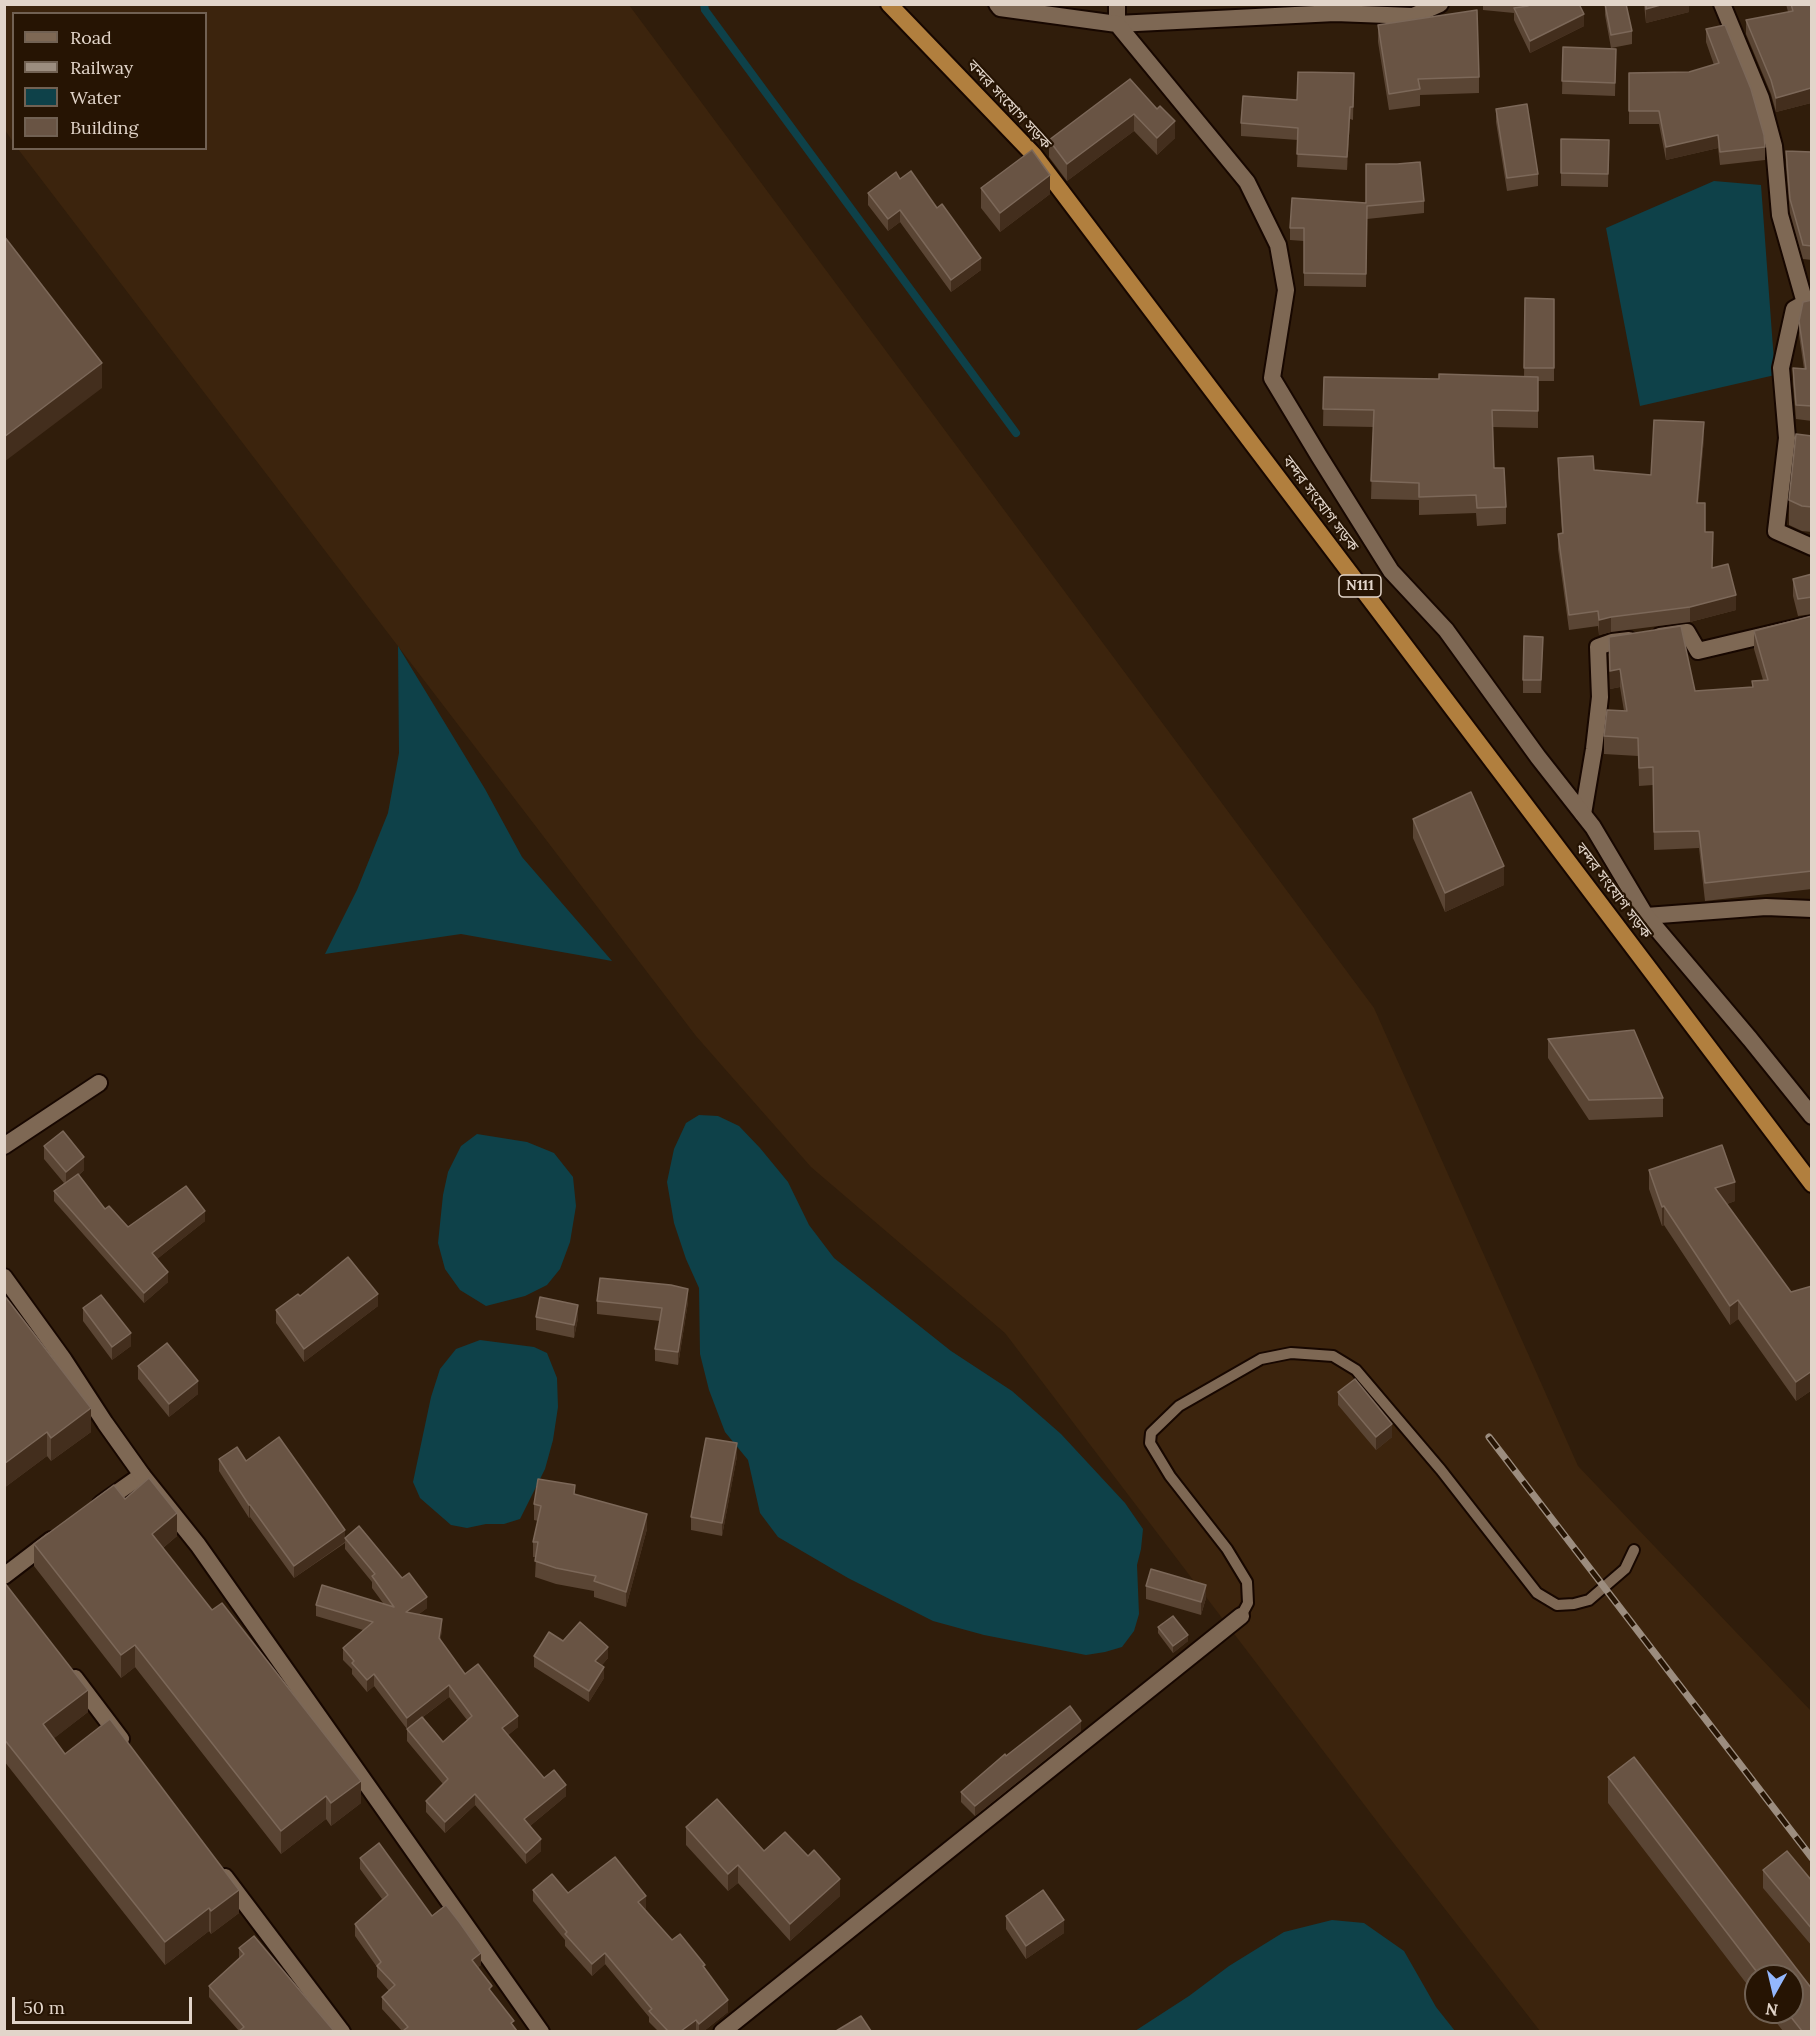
<!DOCTYPE html>
<meta charset="utf-8">
<style>
body{margin:0}
#map{position:relative;width:1816px;height:2036px;overflow:hidden;background:#301d0b;font-family:Lora,serif}
canvas{display:block}
.frame{position:absolute;inset:0;border:6px solid #e2d5ca;pointer-events:none}
.legend{position:absolute;left:12px;top:12px;width:195px;height:138px;box-sizing:border-box;background:#261403;border:2px solid #716153;margin:0;padding:8px 10px;list-style:none;font-size:18px;color:#e2d5ca}
.legend li{display:flex;align-items:center;gap:12px;height:30px}
.legend b{width:30px;border:2px solid #716153}
.north{position:absolute;left:1744px;top:1964px;width:60px;height:60px;box-sizing:border-box;background:#261403;border:2px solid #716153;border-radius:50%;rotate:188deg;font-size:16px;font-weight:700;line-height:24px;text-align:center;color:#e2d5ca}
.north::after{content:'';display:block;margin:auto;width:21px;height:27px;background:#93b7fd;clip-path:polygon(50% 0,100% 100%,50% 72%,0 100%)}
.scale{position:absolute;left:12px;top:1997px;width:180px;height:27px;box-sizing:border-box;border:3px solid #e2d5ca;border-top:0;padding-left:8px;font-size:18px;line-height:21px;white-space:nowrap;color:#e2d5ca;-webkit-text-stroke:4px #261403;paint-order:stroke}
</style>
<div id="map">
<canvas width="1816" height="2036"></canvas>
<div class="frame"></div>
<ul class="legend">
<li><b style="height:8px;background:#7e6854"></b>Road</li>
<li><b style="height:8px;background:#9c8d7f"></b>Railway</li>
<li><b style="height:16px;background:#0e4149"></b>Water</li>
<li><b style="height:16px;background:#695444"></b>Building</li>
</ul>
<div class="north">N</div>
<div class="scale">50 m</div>
</div>
<script>
const context = document.querySelector('canvas').getContext('2d');
context.lineJoin = 'round';
function paint(path, color) { context.fillStyle = color; context.fill(path, 'evenodd'); }
const toPath = rows => new Path2D(rows.map(r => 'M' + r).join(''));
function stroke(path, color, width, dash) { context.strokeStyle = color; context.lineWidth = width; context.lineCap = dash ? 'butt' : 'round'; context.setLineDash(dash || []); context.stroke(path); }
function label(font, color, halo, rows, align = 'center') {
  context.font = font + ' Lora,"Noto Sans Bengali",serif'; context.lineWidth = 4.5; context.setLineDash([]); context.textBaseline = 'middle'; context.strokeStyle = halo; context.fillStyle = color; for (const [text, x, y, turn = 0] of rows) {
    context.save(); context.translate(x, y); context.rotate((+turn || 0) * Math.PI / 180); context.textAlign = isNaN(turn) ? turn : align; if (halo) context.strokeText(text, 0, 0); context.fillText(text, 0, 0); context.restore();
  }
}
const built = toPath([
 [5,5,629,5,1374,1008,1578,1466,1811,1711,1811,2031,1540,2031,1385,1832,1005,1333,811,1167,696,1036,18,149,206,148,206,14,14,14,13,142,5,130],
 [1756,1976,1792,1976,1792,2012,1756,2012]
]);
const water = toPath([
 [1714,181,1761,185,1775,375,1640,406,1606,228],
 [398,646,485,789,522,857,612,961,461,934,325,954,357,890,388,813,399,753],
 [699,1115,718,1116,739,1126,760,1148,788,1182,809,1225,834,1258,951,1351,1012,1391,1061,1434,1125,1503,1143,1529,1141,1549,1137,1565,1139,1614,1134,1631,1122,1647,1105,1652,1086,1655,984,1635,933,1621,848,1578,778,1537,760,1513,748,1460,725,1432,709,1390,700,1354,699,1288,686,1259,674,1223,667,1182,674,1149,686,1123],
 [477,1134,527,1142,554,1153,573,1177,576,1206,570,1242,560,1269,547,1285,525,1296,486,1306,460,1290,445,1269,438,1243,443,1195,448,1172,461,1146],
 [480,1340,534,1347,547,1353,557,1378,558,1407,553,1440,545,1469,520,1519,504,1524,486,1524,467,1528,451,1525,420,1498,413,1482,431,1397,440,1369,456,1349],
 [1332,1920,1364,1923,1404,1951,1436,2007,1455,2031,1135,2031,1189,1996,1229,1966,1284,1932]
]);
const stream = toPath([
 [704,4,705,10,1016,433]
]);
const service = toPath([
 [1241,1616,1248,1603,1247,1582,1227,1549,1170,1476,1150,1443,1151,1433,1179,1406,1261,1359,1291,1353,1333,1356,1356,1370,1441,1470,1537,1593,1557,1605,1574,1604,1589,1600,1625,1569,1634,1550]
]);
const minor = toPath([
 [1117,4,1117,24,1335,13,1413,16,1440,4],
 [1722,4,1761,98,1774,146,1780,215,1805,303,1794,309,1781,368,1787,438,1776,531,1812,547],
 [1660,636,1687,632,1698,651,1812,624],
 [1583,814,1594,749,1600,697,1598,647,1612,642,1629,640],
 [1646,916,1766,907,1812,909],
 [4,1146,99,1083],
 [101,1504,142,1475],
 [4,1576,51,1540],
 [75,1678,121,1739],
 [225,1877,342,2032],
 [722,2032,1241,1616]
]);
const tertiary = toPath([
 [997,4,1000,8,1117,24,1247,182,1278,245,1286,290,1272,378,1319,456,1391,571,1446,630,1538,757,1593,827,1646,916,1750,1039,1812,1116],
 [4,1277,64,1360,105,1423,142,1475,198,1545,541,2032]
]);
const trunk = toPath([
 [889,4,1034,155,1812,1184]
]);
const rail = toPath([
 [1489,1437,1812,1858]
]);
const wall = toPath([
 [1483,4,1579,4,1584,26,1530,53,1514,20,1514,13,1483,10],
 [1605,4,1632,31,1632,44,1611,48,1605,15],
 [1644,4,1689,4,1689,12,1646,23],
 [1786,4,1812,4,1812,104,1811,103,1776,112,1771,94,1746,34,1746,20,1788,12],
 [1378,25,1479,77,1479,93,1420,95,1420,106,1389,110,1378,42],
 [1706,29,1765,147,1765,160,1720,165,1718,148,1666,160,1659,124,1629,124,1629,73,1689,72,1714,65,1706,42],
 [1563,47,1616,49,1615,96,1562,94],
 [1354,73,1353,120,1350,119,1347,170,1297,167,1298,140,1241,136,1241,123,1297,100],
 [1130,79,1175,138,1157,155,1134,131,1067,181,1049,157,1049,140],
 [1496,109,1538,174,1538,186,1507,191,1496,122],
 [1609,140,1608,187,1561,186,1561,173],
 [1786,151,1812,152,1812,260,1803,259,1790,213,1786,165],
 [900,179,937,208,981,270,951,292,900,222,888,231,868,205,868,193],
 [981,188,1050,194,1000,232,981,208],
 [1424,201,1424,213,1367,219,1366,287,1304,286,1304,241,1290,240,1290,228,1366,203],
 [1525,298,1554,299,1554,381,1538,381,1538,428,1493,427,1494,468,1506,507,1506,524,1477,526,1476,513,1419,515,1419,500,1371,499,1373,427,1323,426,1324,377,1439,379,1524,377],
 [1812,300,1812,421,1796,419,1793,382,1793,368,1804,369,1799,335,1799,321],
 [1812,436,1812,532,1802,531,1789,525,1789,500],
 [1704,438,1698,503,1712,568,1736,610,1690,622,1611,632,1599,635,1598,626,1569,630,1558,549,1558,534,1562,533,1558,474,1558,458,1594,470,1651,475],
 [1812,574,1812,614,1798,616,1793,596,1793,579],
 [1812,616,1812,889,1705,901,1699,848,1654,850,1653,785,1639,786,1638,756,1604,754,1604,736,1624,711,1620,687,1610,689,1609,637,1695,691,1752,687,1752,681,1763,680,1754,649,1754,631],
 [1543,637,1541,693,1523,693,1523,680],
 [1413,819,1504,885,1445,912,1413,838],
 [1548,1039,1663,1098,1663,1117,1589,1120,1548,1058],
 [44,1146,84,1170,79,1175,105,1209,128,1227,205,1221,157,1259,168,1282,144,1303,54,1201,54,1191,64,1183,44,1159],
 [1649,1170,1735,1201,1727,1204,1791,1292,1812,1286,1812,1390,1796,1401,1738,1319,1730,1325,1664,1225,1662,1226,1649,1189],
 [4,1295,91,1432,51,1461,47,1456,4,1488],
 [300,1296,378,1306,304,1362,276,1323,276,1310],
 [597,1301,688,1302,678,1365,655,1361,655,1349,660,1321,597,1314],
 [83,1308,131,1346,112,1360,83,1321],
 [536,1317,578,1318,574,1338,536,1330],
 [138,1366,198,1394,169,1417,138,1379],
 [1338,1392,1392,1437,1376,1450,1338,1405],
 [737,1456,722,1536,691,1530,691,1517],
 [219,1459,345,1538,427,1608,419,1614,442,1630,440,1641,465,1674,518,1727,508,1735,544,1778,566,1796,530,1826,541,1851,526,1864,475,1805,445,1833,426,1812,426,1801,443,1784,407,1741,407,1729,374,1686,367,1692,352,1674,352,1669,343,1660,343,1648,363,1630,316,1616,316,1605,383,1603,372,1588,372,1582,345,1549,345,1543,294,1578,250,1517,249,1518,219,1471],
 [449,1697,467,1720,443,1742,423,1717],
 [575,1495,647,1529,626,1607,594,1597,594,1591,556,1584,535,1577,536,1557,533,1557,533,1542,538,1521,534,1520,534,1504],
 [177,1536,163,1548,361,1803,331,1826,326,1819,281,1854,135,1667,121,1678,34,1566,34,1544],
 [4,1582,88,1712,54,1738,65,1754,239,1913,211,1934,209,1931,165,1965,4,1761],
 [1146,1586,1206,1598,1201,1615,1146,1599],
 [1158,1627,1188,1641,1173,1653,1158,1633],
 [563,1641,608,1658,602,1665,604,1678,589,1702,534,1667,534,1656],
 [1081,1731,975,1816,961,1802,961,1792,1006,1756],
 [1634,1757,1812,1989,1812,2031,1783,2031,1768,2012,1792,2012,1792,1976,1756,1976,1756,1996,1608,1803,1608,1777],
 [686,1827,764,1851,808,1856,840,1896,790,1941,738,1883,728,1891,686,1845],
 [360,1858,432,1916,481,1965,478,1967,492,1993,517,2031,402,2031,382,2009,382,1997,389,1991,377,1977,377,1967,355,1936,355,1924,382,1899,360,1869],
 [1763,1870,1812,1881,1812,1946,1763,1888],
 [533,1890,568,1893,646,1908,645,1909,672,1940,705,1969,728,2012,704,2031,658,2031,649,2022,649,2017,605,1964,592,1976,565,1946,565,1940,533,1901],
 [1006,1916,1064,1933,1026,1959,1006,1929],
 [239,1948,334,2031,239,2031,209,1997,209,1986,239,1959]
]);
const shadedWall = toPath([
 [1664,4,1689,4,1689,12,1646,23,1646,9],
 [1584,14,1584,26,1530,53,1530,41],
 [1811,88,1811,103,1776,112,1776,98],
 [1350,107,1350,119,1347,170,1347,157],
 [1134,114,1134,131,1067,181,1067,164],
 [1175,121,1175,138,1157,155,1157,138],
 [1718,135,1718,148,1666,160,1666,147],
 [1050,175,1050,194,1000,232,1000,213],
 [900,210,900,222,888,231,888,219],
 [981,258,981,270,951,292,951,280],
 [102,363,102,388,4,462,4,437],
 [1704,422,1704,438,1697,518,1697,503],
 [1736,595,1736,610,1690,622,1690,607],
 [1611,617,1611,632,1599,635,1599,620],
 [1620,669,1620,687,1610,689,1610,671],
 [1504,866,1504,885,1445,912,1445,893],
 [84,1157,84,1170,66,1185,66,1172],
 [1735,1182,1735,1201,1715,1208,1715,1188],
 [1664,1206,1664,1225,1662,1226,1662,1207],
 [205,1211,205,1221,152,1263,152,1253],
 [168,1272,168,1282,144,1303,144,1293],
 [688,1289,688,1302,678,1365,678,1352],
 [378,1294,378,1306,304,1362,304,1349],
 [1738,1300,1738,1319,1730,1325,1730,1306],
 [578,1305,578,1318,574,1338,574,1325],
 [131,1333,131,1346,112,1360,112,1347],
 [1812,1371,1812,1390,1796,1401,1796,1382],
 [198,1381,198,1394,169,1417,169,1404],
 [91,1408,91,1432,51,1461,51,1438],
 [1392,1424,1392,1437,1376,1450,1376,1437],
 [47,1432,47,1456,4,1488,4,1464],
 [737,1443,737,1456,722,1536,722,1523],
 [249,1505,250,1505,250,1517,249,1518],
 [177,1513,177,1536,152,1557,152,1534],
 [647,1514,647,1529,626,1607,626,1592],
 [345,1530,345,1542,294,1578,294,1566],
 [1206,1585,1206,1598,1201,1615,1201,1602],
 [427,1597,427,1608,406,1624,406,1612],
 [442,1619,442,1630,439,1650,439,1638],
 [1188,1635,1188,1641,1173,1653,1173,1646],
 [135,1645,135,1667,121,1678,121,1655],
 [608,1647,608,1658,595,1673,595,1661],
 [604,1667,604,1678,589,1702,589,1691],
 [374,1674,374,1686,367,1692,367,1680],
 [449,1685,449,1697,407,1729,407,1718],
 [88,1690,88,1712,43,1747,43,1724],
 [518,1716,518,1727,502,1740,502,1728],
 [1081,1721,1081,1731,975,1816,975,1806],
 [361,1781,361,1803,331,1826,331,1803],
 [566,1785,566,1796,524,1831,524,1819],
 [475,1794,475,1805,445,1833,445,1822],
 [326,1796,326,1819,281,1854,281,1831],
 [541,1839,541,1851,526,1864,526,1853],
 [738,1865,738,1883,728,1891,728,1874],
 [840,1879,840,1896,790,1941,790,1924],
 [239,1890,239,1913,211,1934,211,1911],
 [646,1896,646,1908,638,1913,638,1902],
 [209,1908,209,1931,165,1965,165,1942],
 [1064,1920,1064,1933,1026,1959,1026,1946],
 [481,1953,481,1965,472,1971,472,1960],
 [605,1953,605,1964,592,1976,592,1964],
 [728,2000,728,2012,704,2031,699,2031,699,2024],
 [696,2020,696,2031,681,2031]
]);
const building = toPath([
 [1528,4,1579,4,1584,14,1530,41,1514,8,1528,6,1528,4],
 [1605,4,1626,4,1632,31,1611,35,1605,4],
 [1646,4,1664,4,1646,9,1646,4],
 [1791,4,1812,4,1812,90,1811,88,1776,98,1771,80,1746,20,1793,11,1791,4],
 [1477,10,1479,77,1418,79,1420,89,1389,94,1378,25,1477,10],
 [1725,25,1751,89,1764,135,1765,147,1720,152,1718,135,1666,147,1659,111,1629,111,1629,73,1689,72,1719,63,1706,29,1725,25],
 [1563,47,1616,49,1615,83,1562,81,1563,47],
 [1298,72,1354,73,1353,107,1350,107,1347,157,1297,154,1298,128,1241,123,1243,96,1297,100,1298,72],
 [1130,79,1157,109,1160,106,1175,121,1157,138,1134,114,1067,164,1049,140,1130,79],
 [1527,104,1538,174,1507,178,1496,109,1527,104],
 [1561,139,1609,140,1608,174,1561,173,1561,139],
 [1032,150,1050,175,1000,213,981,188,1032,150],
 [1786,151,1812,152,1812,246,1803,245,1790,199,1786,151],
 [1420,162,1424,201,1367,206,1366,274,1304,273,1304,228,1290,228,1292,198,1366,203,1366,164,1397,164,1420,162],
 [911,171,937,208,942,204,981,258,951,280,900,210,888,219,868,193,896,172,900,179,911,171],
 [4,236,102,363,4,437,4,236],
 [1525,298,1554,299,1554,368,1524,368,1525,298],
 [1812,300,1812,406,1796,405,1793,368,1806,369,1799,321,1803,302,1812,300],
 [1439,374,1538,377,1538,411,1492,410,1494,468,1504,468,1506,507,1477,508,1476,495,1419,497,1419,483,1371,481,1374,410,1323,409,1324,377,1439,379,1439,374],
 [1654,420,1704,422,1697,503,1705,503,1705,532,1713,532,1712,568,1728,564,1736,595,1690,607,1611,617,1599,620,1598,611,1569,615,1558,534,1563,533,1558,458,1593,456,1594,470,1651,475,1654,420],
 [1796,434,1812,436,1812,507,1802,506,1789,500,1796,434],
 [1812,574,1812,597,1798,599,1793,579,1812,574],
 [1812,616,1812,871,1705,883,1699,831,1654,832,1653,767,1639,768,1638,738,1604,736,1607,710,1627,711,1620,669,1610,671,1609,637,1681,626,1695,691,1753,687,1752,681,1768,680,1754,631,1812,616],
 [1524,636,1543,637,1541,680,1523,680,1524,636],
 [1471,792,1504,866,1445,893,1413,819,1471,792],
 [1634,1030,1663,1098,1589,1100,1548,1039,1634,1030],
 [63,1131,84,1157,66,1172,44,1146,63,1131],
 [1722,1145,1735,1182,1715,1188,1791,1292,1812,1286,1812,1371,1796,1382,1738,1300,1730,1306,1664,1206,1662,1207,1649,1170,1722,1145],
 [78,1174,105,1209,109,1206,128,1227,186,1186,205,1211,152,1253,168,1272,144,1293,54,1191,78,1174],
 [348,1257,378,1294,304,1349,276,1310,298,1294,300,1296,348,1257],
 [600,1278,671,1285,688,1289,678,1352,655,1349,662,1308,597,1301,600,1278],
 [4,1295,91,1408,51,1438,47,1432,4,1464,4,1295],
 [101,1295,131,1333,112,1347,83,1308,101,1295],
 [540,1297,578,1305,574,1325,536,1317,540,1297],
 [167,1343,198,1381,169,1404,138,1366,167,1343],
 [1355,1379,1392,1424,1376,1437,1338,1392,1355,1379],
 [279,1437,345,1530,294,1566,250,1505,249,1505,219,1459,237,1447,246,1461,279,1437],
 [706,1438,737,1443,722,1523,691,1517,706,1438],
 [149,1478,177,1513,152,1534,212,1610,222,1603,361,1781,331,1803,326,1796,281,1831,135,1645,121,1655,34,1544,114,1485,125,1499,149,1478],
 [538,1479,575,1485,574,1494,647,1514,626,1592,594,1581,596,1576,556,1568,535,1561,538,1542,533,1542,541,1506,534,1504,538,1479],
 [359,1526,402,1578,409,1573,427,1597,406,1612,442,1619,439,1638,465,1674,478,1664,518,1716,502,1728,544,1778,554,1770,566,1785,524,1819,541,1839,526,1853,475,1794,445,1822,426,1801,448,1779,407,1729,422,1717,443,1742,472,1716,449,1685,407,1718,374,1674,367,1680,352,1663,354,1661,343,1648,373,1622,316,1605,322,1585,394,1607,372,1576,375,1574,345,1538,359,1526],
 [1151,1569,1206,1585,1201,1602,1146,1586,1151,1569],
 [4,1582,88,1690,43,1724,65,1754,110,1719,239,1890,211,1911,209,1908,165,1942,4,1739,4,1582],
 [1173,1616,1188,1635,1173,1646,1158,1627,1173,1616],
 [580,1622,608,1647,595,1661,604,1667,589,1691,534,1656,549,1632,563,1641,580,1622],
 [1070,1706,1081,1721,975,1806,961,1792,1005,1754,1006,1756,1070,1706],
 [1634,1757,1812,1989,1812,2031,1802,2031,1787,2012,1792,2012,1792,1976,1760,1976,1608,1777,1634,1757],
 [717,1799,764,1851,785,1832,808,1856,814,1850,840,1879,790,1924,738,1865,728,1874,686,1827,717,1799],
 [379,1843,432,1916,446,1905,460,1923,481,1953,472,1960,492,1986,489,1989,514,2021,511,2023,517,2031,406,2031,404,2030,408,2027,382,1997,395,1985,377,1966,381,1962,355,1924,388,1895,360,1858,379,1843],
 [1787,1851,1812,1881,1812,1929,1763,1870,1787,1851],
 [615,1857,646,1896,638,1902,672,1940,680,1934,705,1965,703,1966,728,2000,699,2024,696,2020,681,2031,668,2031,649,2011,652,2009,605,1953,592,1964,565,1934,567,1932,533,1890,552,1874,568,1893,615,1857],
 [1043,1890,1064,1920,1026,1946,1006,1916,1043,1890],
 [254,1936,334,2031,239,2031,244,2027,209,1986,244,1954,239,1948,254,1936],
 [861,2016,871,2031,836,2031,861,2016]
]);
const shields = [
 [1360,586,42]
];
const shieldNames = [
 ["N111",1360,586]
];
const streetNames = [
 ["বন্দর সংযোগ সড়ক",1009,105,47],
 ["বন্দর সংযোগ সড়ক",1320,504,53],
 ["বন্দর সংযোগ সড়ক",1613,891,53]
];
paint(built, '#3c240d');
paint(water, '#0e4149');
stroke(stream, '#0e4149', 8);
stroke(service, '#170700', 14);
stroke(minor, '#170700', 20);
stroke(tertiary, '#170700', 20);
stroke(trunk, '#170700', 20);
stroke(service, '#7e6854', 10);
stroke(minor, '#7e6854', 16);
stroke(tertiary, '#7e6854', 16);
stroke(trunk, '#b17f3e', 16);
stroke(rail, '#9c8d7f', 7);
stroke(rail, '#261403', 4.5, [14]);
paint(wall, '#5a4534');
paint(shadedWall, '#432e1d');
paint(building, '#695444');
stroke(building, '#7c6859', 1.5);
for (const [x, y, w] of shields) { const box = new Path2D(); box.roundRect(x - w / 2, y - 11, w, 22, 4.5); context.fillStyle = '#261403'; context.fill(box); stroke(box, '#e2d5ca', 1.5); }
label('bold 14px', '#e2d5ca', null, shieldNames);
label('15px', '#e2d5ca', '#261403', streetNames);
</script>
